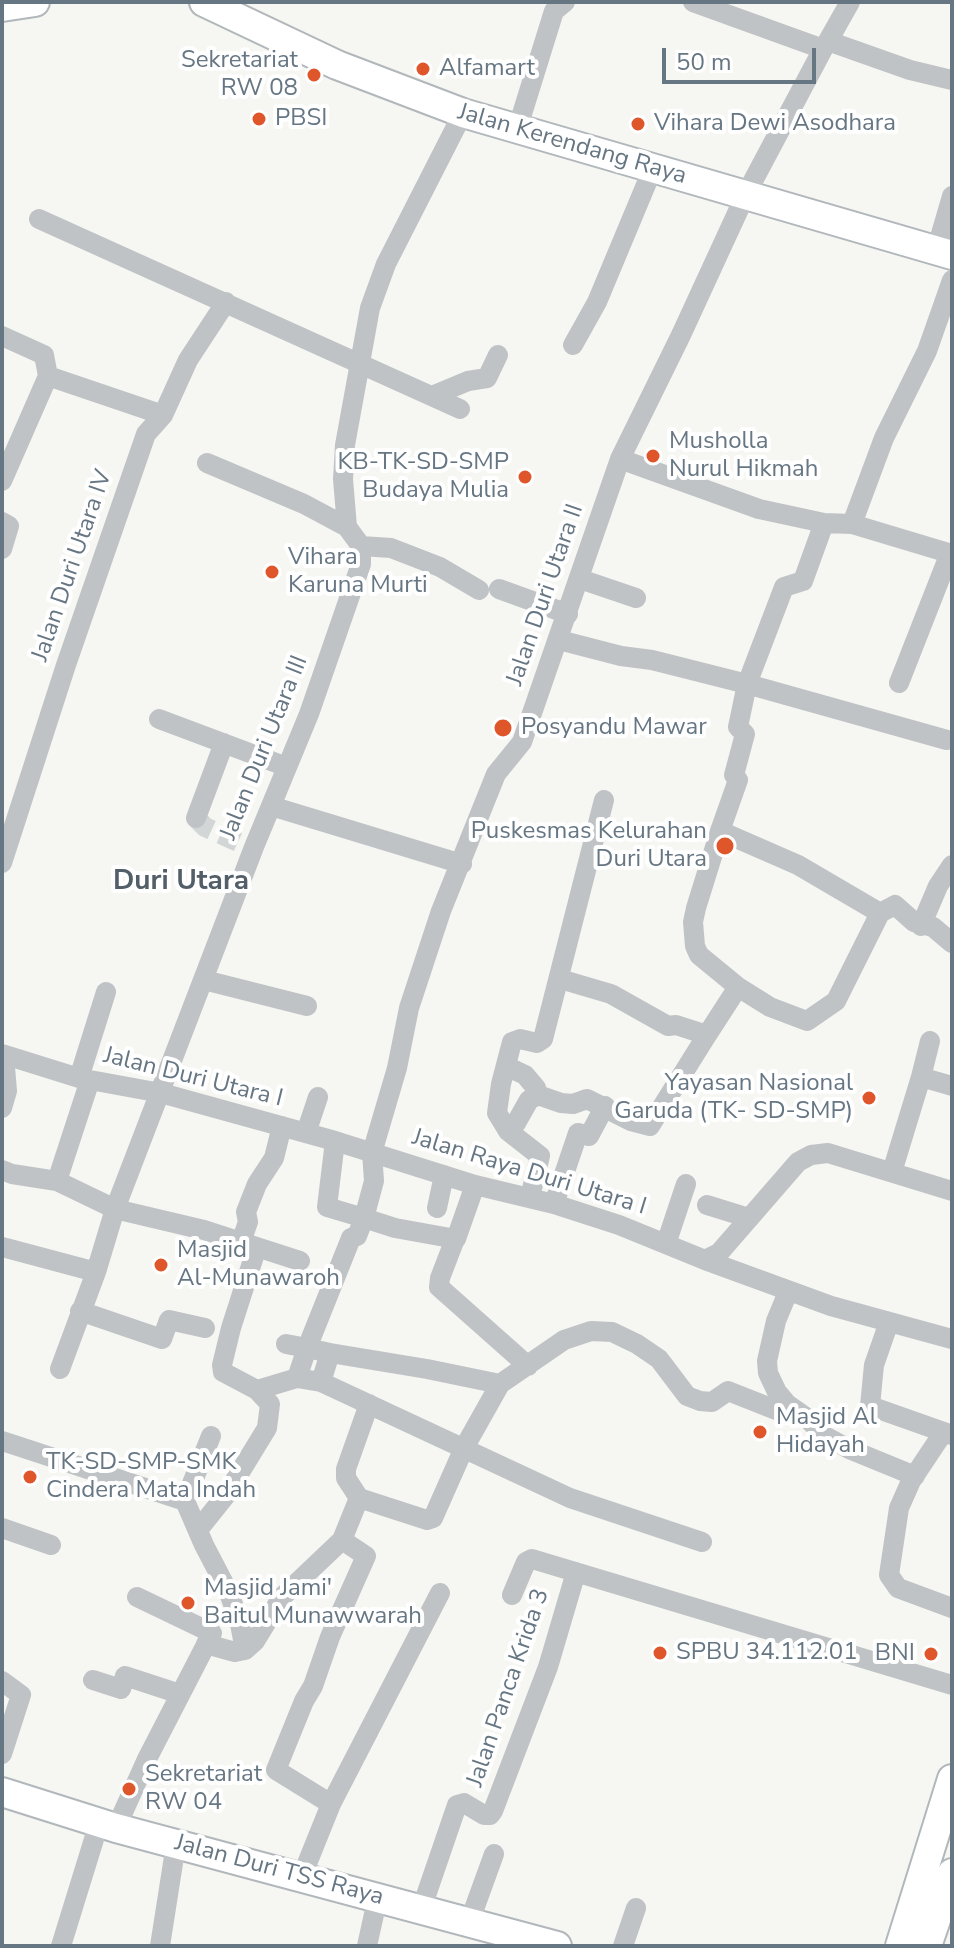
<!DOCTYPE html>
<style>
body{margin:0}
#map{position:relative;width:954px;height:1948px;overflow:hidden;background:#f6f6f2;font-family:"Nunito Sans",sans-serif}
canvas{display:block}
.frame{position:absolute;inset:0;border:4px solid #667683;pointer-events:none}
.scale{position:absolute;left:662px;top:48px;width:154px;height:36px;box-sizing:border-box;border:4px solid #667683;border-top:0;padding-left:10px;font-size:24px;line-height:28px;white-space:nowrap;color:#667683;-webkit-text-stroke:6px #fff;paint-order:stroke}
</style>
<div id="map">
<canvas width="954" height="1948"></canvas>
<div class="frame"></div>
<div class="scale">50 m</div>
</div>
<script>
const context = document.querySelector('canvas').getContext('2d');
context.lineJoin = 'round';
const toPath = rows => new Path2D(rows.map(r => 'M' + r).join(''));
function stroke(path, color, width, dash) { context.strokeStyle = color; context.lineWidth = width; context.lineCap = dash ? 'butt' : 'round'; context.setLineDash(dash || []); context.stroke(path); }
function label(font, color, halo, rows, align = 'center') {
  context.font = font + ' "Nunito Sans",sans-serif'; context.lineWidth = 8; context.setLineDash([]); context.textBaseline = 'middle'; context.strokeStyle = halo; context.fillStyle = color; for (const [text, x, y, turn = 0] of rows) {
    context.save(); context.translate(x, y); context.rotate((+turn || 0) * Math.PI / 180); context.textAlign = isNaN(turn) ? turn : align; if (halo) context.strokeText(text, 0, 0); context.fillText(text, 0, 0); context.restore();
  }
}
const streetTunnel = toPath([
 [196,818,205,827,238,842]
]);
const street = toPath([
 [850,2,828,41,910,70,952,80],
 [517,130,554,11,565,2],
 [39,219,460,409],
 [936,251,952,196],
 [2,336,44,355,48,376,163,415],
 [573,345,597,302,653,168],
 [432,396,468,381,487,378,498,355],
 [620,459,759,509,824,523,852,524,952,554],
 [207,463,304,504,347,527],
 [2,481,48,376],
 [2,522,9,526,2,549],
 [824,523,803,581,784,587,747,684,947,740],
 [852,524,884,438,927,351,952,280],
 [361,546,391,548,440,567,479,590],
 [580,579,636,598],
 [499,589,568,614],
 [559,640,621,656,652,660,747,684,738,727,745,734,734,775,738,780,720,831,798,865,880,913,895,905,914,922,933,927,952,943],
 [899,683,950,553],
 [159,719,287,767],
 [271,806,462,864],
 [196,818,224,743],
 [720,831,696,908,693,922,695,946,699,955,738,987,770,1007,807,1021,836,1001,880,913],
 [2,863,66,665,146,434,163,415,188,360,226,302],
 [921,926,938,886,952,865],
 [560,979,611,994,668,1026,676,1025,707,1035,738,987],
 [204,980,307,1006],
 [930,1041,921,1077,952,1086],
 [2,1054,79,1078,161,1093,335,1141,475,1185,554,1204,619,1225,705,1260,719,1253,798,1162,811,1155,828,1153,952,1191],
 [506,1066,525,1075,536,1088,538,1095,561,1103,573,1104,587,1099,631,1121,650,1126,707,1035],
 [79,1078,106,992],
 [2,1108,7,1091,4,1055],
 [508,1131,516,1123,529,1100,538,1095],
 [306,1133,318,1097],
 [335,1141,327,1207,364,1218,374,1181,372,1153,397,1068,409,1008,441,911,496,774,522,742,620,459,681,335,745,196,823,49,693,2],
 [2,1170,12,1174,57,1181,115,1209,204,1230,300,1261],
 [892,1172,921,1077],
 [57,1181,90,1080],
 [530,1197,540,1156,508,1131,497,1113,501,1084,512,1042,520,1039,537,1043,543,1039,604,800],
 [554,1204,578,1133,589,1136,605,1106],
 [707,1205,749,1218],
 [437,1208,444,1175],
 [455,1239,440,1278,439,1287,528,1366],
 [241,1242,248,1222,246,1212,257,1184,274,1158,282,1126],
 [666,1244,686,1184],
 [2,1247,96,1272],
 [257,1247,231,1328,222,1365,223,1372,257,1390,297,1378,321,1382,570,1498,702,1542],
 [705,1260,831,1306,952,1339],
 [788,1292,776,1321,767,1361,768,1373,777,1392,787,1404,807,1418,823,1435,849,1449,915,1476],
 [80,1311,162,1339,169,1320,205,1328],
 [889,1322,874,1365,870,1406,952,1435],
 [286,1344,307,1348,297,1378],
 [330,1353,427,1369,500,1384,564,1340,591,1331,612,1332,637,1344,659,1359,687,1396,700,1401,712,1402,728,1391,786,1414,807,1418],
 [60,1369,96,1272,115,1209,254,847,309,714,361,564,361,546,347,527,343,479,345,445,370,308,386,264,463,113],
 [321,1382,330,1353,307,1348,351,1238,357,1236,364,1218,395,1228,456,1239,475,1185],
 [369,1404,346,1469,346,1478,359,1498,427,1520,433,1518,464,1448,500,1384],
 [943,1433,911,1481,899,1508,889,1575,898,1588,952,1608],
 [211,1436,185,1501,204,1545,229,1593,240,1624,245,1650],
 [2,1441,185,1501],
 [2,1528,51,1545],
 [198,1530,226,1495,267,1428,270,1404,257,1390],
 [512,1595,526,1562,532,1559,952,1685],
 [206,1644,235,1652,245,1650,255,1641,282,1597,342,1540],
 [93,1680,121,1689,125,1676,180,1694],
 [2,1681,21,1695,2,1754],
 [331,1804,276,1770,304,1701,313,1686,330,1637,366,1556,342,1540,359,1498],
 [116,1828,147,1759,212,1633,137,1597],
 [302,1876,331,1804,440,1593],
 [421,1910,457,1805,464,1803,484,1815,490,1815,493,1811,548,1667,576,1572],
 [469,1923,494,1854],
 [61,1946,99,1823],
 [160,1946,176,1844],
 [367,1946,378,1896],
 [623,1946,636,1908]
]);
const secondary = toPath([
 [204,2,337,65,463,113,952,255],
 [2,7,35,2],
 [2,1792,116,1828,557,1946],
 [900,1946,952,1779],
 [927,1946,952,1873]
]);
const markers = [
 [423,69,8,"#df562a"],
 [314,75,8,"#df562a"],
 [259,119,8,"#df562a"],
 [638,124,8,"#df562a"],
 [653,456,8,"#df562a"],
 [525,477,8,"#df562a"],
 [272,572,8,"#df562a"],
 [503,728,10,"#df562a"],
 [725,846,10,"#df562a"],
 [869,1098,8,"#df562a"],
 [161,1265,8,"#df562a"],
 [760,1432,8,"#df562a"],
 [30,1477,8,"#df562a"],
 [188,1603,8,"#df562a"],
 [660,1653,8,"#df562a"],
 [931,1654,8,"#df562a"],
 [129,1789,8,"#df562a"]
];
const poiNames = [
 ["Sekretariat",298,61,"right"],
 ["RW 08",298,89,"right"],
 ["Alfamart",439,69],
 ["PBSI",275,119],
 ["Vihara Dewi Asodhara",654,124],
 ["Musholla",669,442],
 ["Nurul Hikmah",669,470],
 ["KB-TK-SD-SMP",509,463,"right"],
 ["Budaya Mulia",509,491,"right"],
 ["Vihara",288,558],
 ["Karuna Murti",288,586],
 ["Posyandu Mawar",521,728],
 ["Puskesmas Kelurahan",707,832,"right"],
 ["Duri Utara",707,860,"right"],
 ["Yayasan Nasional",853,1084,"right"],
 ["Garuda (TK- SD-SMP)",853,1112,"right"],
 ["Masjid",177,1251],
 ["Al-Munawaroh",177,1279],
 ["Masjid Al",776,1418],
 ["Hidayah",776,1446],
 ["TK-SD-SMP-SMK",46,1463],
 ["Cindera Mata Indah",46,1491],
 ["Masjid Jami'",204,1589],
 ["Baitul Munawwarah",204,1617],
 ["SPBU 34.112.01",676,1653],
 ["BNI",915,1654,"right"],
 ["Sekretariat",145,1775],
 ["RW 04",145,1803]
];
const streetNames = [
 ["Jalan Kerendang Raya",572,145,16],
 ["Jalan Duri Utara IV",73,566,-71],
 ["Jalan Duri Utara II",546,595,-71],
 ["Jalan Duri Utara III",265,748,-68],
 ["Jalan Duri Utara I",193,1078,14],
 ["Jalan Raya Duri Utara I",529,1173,17],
 ["Jalan Panca Krida 3",509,1688,-71],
 ["Jalan Duri TSS Raya",279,1871,15]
];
const quarterNames = [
 ["Duri Utara",181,882]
];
stroke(streetTunnel, '#d2d6d6', 20, [20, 10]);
stroke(secondary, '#b1b7bb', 32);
stroke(street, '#bfc3c6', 20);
stroke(secondary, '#fff', 28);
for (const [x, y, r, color] of markers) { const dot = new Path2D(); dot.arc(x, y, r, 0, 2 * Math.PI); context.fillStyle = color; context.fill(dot); stroke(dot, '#fff', 3); }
label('24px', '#667683', '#fff', poiNames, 'left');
label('24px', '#667683', '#fff', streetNames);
label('bold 28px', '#535f68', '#fff', quarterNames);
</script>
